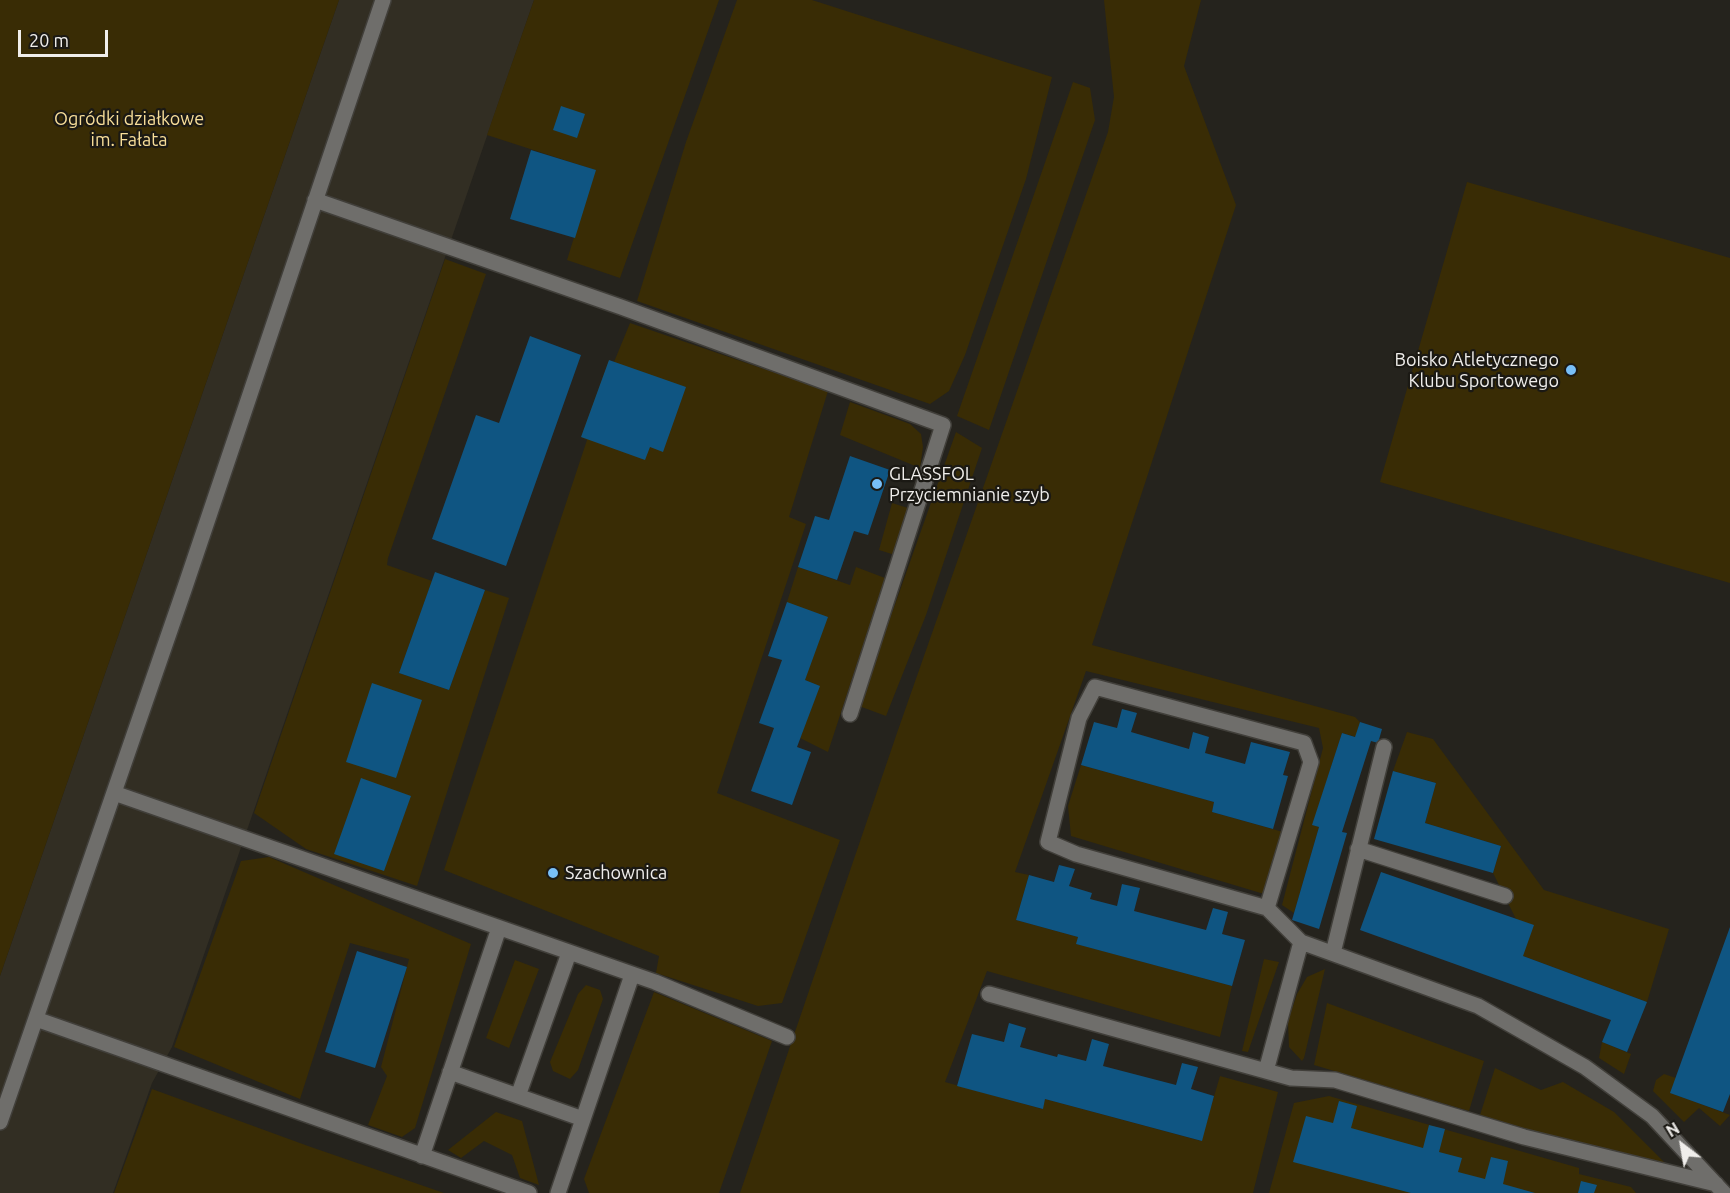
<!DOCTYPE html>
<meta charset="utf-8">
<style>
body{margin:0}
#map{position:relative;width:1730px;height:1193px;overflow:hidden;background:#25231d;font-family:Ubuntu,sans-serif}
canvas{display:block}
.north{position:absolute;left:1652px;top:1115px;width:60px;height:60px;-webkit-text-stroke:4px #1b1914;paint-order:stroke;rotate:329deg;font-size:16px;font-weight:700;line-height:24px;text-align:center;color:#f0eeeb}
.north::after{content:'';display:block;margin:auto;width:21px;height:27px;background:#f0eeeb;clip-path:polygon(50% 0,100% 100%,50% 72%,0 100%)}
.scale{position:absolute;left:18px;top:30px;width:90px;height:27px;box-sizing:border-box;border:3px solid #f0eeeb;border-top:0;padding-left:8px;font-size:18px;line-height:21px;white-space:nowrap;color:#f0eeeb;-webkit-text-stroke:4px #1b1914;paint-order:stroke}
</style>
<div id="map">
<canvas width="1730" height="1193"></canvas>
<div class="north">N</div>
<div class="scale">20 m</div>
</div>
<script>
const context = document.querySelector('canvas').getContext('2d');
context.lineJoin = 'round';
function paint(path, color) { context.fillStyle = color; context.fill(path, 'evenodd'); }
const toPath = rows => new Path2D(rows.map(r => 'M' + r).join(''));
function stroke(path, color, width, dash) { context.strokeStyle = color; context.lineWidth = width; context.lineCap = dash ? 'butt' : 'round'; context.setLineDash(dash || []); context.stroke(path); }
function label(font, color, halo, rows, align = 'center') {
  context.font = font + ' Ubuntu,sans-serif'; context.lineWidth = 4.5; context.setLineDash([]); context.textBaseline = 'middle'; context.strokeStyle = halo; context.fillStyle = color; for (const [text, x, y, turn = 0] of rows) {
    context.save(); context.translate(x, y); context.rotate((+turn || 0) * Math.PI / 180); context.textAlign = isNaN(turn) ? turn : align; if (halo) context.strokeText(text, 0, 0); context.fillText(text, 0, 0); context.restore();
  }
}
const built = toPath([
 [339,0,534,0,172,1047,152,1083,113,1193,0,1193,0,976]
]);
const green = toPath([
 [0,0,339,0,0,976],
 [534,0,719,0,620,278,567,260,595,170,487,135],
 [737,0,812,0,1052,77,1026,179,965,355,949,391,930,404,637,301,686,142],
 [1104,0,1201,0,1184,66,1236,205,1092,645,1355,717,1360,722,1356,737,1342,733,1313,825,1319,827,1294,913,1282,905,1323,748,1319,728,1086,671,1015,872,1029,875,1016,920,1078,937,1077,944,1232,986,1220,1037,987,971,945,1082,1042,1109,1045,1099,1201,1141,1220,1076,1278,1092,1253,1193,740,1193,898,730,1108,132,1114,97],
 [1073,82,1090,88,1095,120,989,430,957,416],
 [1467,182,1730,258,1730,583,1380,482],
 [445,259,486,274,388,558,387,565,432,581,399,673,449,690,485,590,509,598,417,886,306,849,254,813],
 [630,323,828,391,789,517,806,524,717,793,840,840,782,1003,758,1006,656,973,659,956,444,870,587,440,581,437,609,360,614,362],
 [850,402,910,424,921,434,923,447,920,468,840,435],
 [956,432,982,448,926,615,886,716,859,706],
 [892,503,908,508,895,555,879,550],
 [798,567,850,585,856,567,885,578,828,752,800,738,819,686,805,680,787,602],
 [1407,732,1433,739,1544,890,1669,929,1647,1002,1523,956,1516,919,1493,873,1501,846,1425,823,1436,783,1393,771],
 [1081,765,1214,802,1212,812,1283,832,1264,894,1071,836,1068,806],
 [269,857,471,944,415,1128,402,1137,368,1125,387,1076,381,1067,409,959,350,943,300,1099,174,1047,241,861],
 [1264,959,1279,962,1248,1052,1242,1051],
 [515,960,539,969,509,1048,486,1038],
 [1325,969,1304,1058,1302,1061,1289,1047,1288,1021,1297,994,1307,977],
 [586,985,600,990,603,999,578,1070,570,1079,553,1071,550,1062,578,994],
 [654,992,772,1041,719,1193,589,1193,584,1179],
 [1327,1003,1484,1061,1469,1111,1314,1065],
 [1602,1042,1631,1054,1624,1074,1599,1058],
 [1495,1068,1541,1090,1563,1082,1614,1112,1665,1163,1604,1152,1480,1115],
 [1664,1074,1676,1078,1671,1093,1730,1115,1720,1126,1699,1108,1684,1122,1653,1091,1656,1080],
 [152,1089,308,1146,444,1193,114,1193],
 [1329,1096,1579,1168,1579,1174,1631,1187,1636,1193,1269,1193,1294,1103],
 [496,1112,522,1121,539,1185,520,1178,512,1155,484,1141,461,1158,448,1150]
]);
const building = toPath([
 [561,106,585,114,577,138,553,130],
 [531,150,596,170,575,238,510,219],
 [530,336,581,355,506,566,432,539,476,415,499,423],
 [609,360,686,387,663,452,650,447,645,460,581,437],
 [850,456,890,470,868,535,854,531,837,580,798,567,815,516,829,520],
 [435,572,485,590,449,690,399,673],
 [787,602,828,617,805,680,820,686,797,747,811,752,792,805,751,791,774,728,759,723,782,660,768,656],
 [372,683,422,700,396,778,346,762],
 [1122,709,1137,713,1131,732,1189,749,1193,732,1209,737,1205,753,1245,764,1251,742,1290,752,1283,775,1288,776,1273,829,1212,812,1214,802,1081,765,1094,722,1117,728],
 [1360,722,1382,729,1378,743,1371,741,1342,832,1347,833,1319,929,1292,920,1319,827,1312,825,1342,733,1355,737],
 [1393,771,1436,783,1425,823,1501,846,1493,873,1374,839],
 [361,778,411,796,384,871,334,854],
 [1059,865,1075,869,1069,886,1092,893,1090,899,1117,906,1122,884,1140,888,1134,911,1206,930,1213,908,1228,912,1222,934,1245,940,1232,986,1076,944,1078,937,1016,920,1029,875,1054,882],
 [1381,872,1534,925,1523,956,1647,1002,1627,1052,1602,1042,1611,1020,1360,930],
 [1730,927,1730,1094,1723,1112,1670,1093],
 [357,951,407,967,375,1068,325,1052],
 [1009,1023,1026,1028,1020,1047,1057,1057,1058,1054,1086,1061,1092,1039,1109,1044,1103,1066,1176,1085,1182,1063,1198,1067,1191,1089,1214,1096,1202,1141,1045,1099,1043,1109,957,1086,972,1034,1004,1042],
 [1339,1101,1357,1106,1351,1128,1423,1148,1429,1125,1445,1129,1439,1152,1462,1158,1458,1172,1485,1179,1491,1157,1508,1161,1503,1184,1535,1193,1411,1193,1293,1162,1306,1116,1333,1123],
 [1581,1181,1597,1185,1594,1193,1578,1193]
]);
const minor = toPath([
 [315,200,621,307,943,425,850,714],
 [114,793,655,982,787,1037],
 [1358,849,1505,896],
 [1267,908,1311,762,1304,743,1095,687,1079,718,1048,842,1076,854,1267,908,1301,942,1478,1006,1585,1067,1652,1116,1724,1193],
 [1333,953,1384,747],
 [989,994,1291,1078,1335,1080,1524,1137,1716,1184],
 [36,1019,529,1193],
 [1266,1071,1301,942],
 [450,1072,583,1119],
 [518,1096,569,953],
 [0,1122,184,590,383,0],
 [422,1156,499,928],
 [558,1193,632,975]
]);
const markers = [
 [1571,370,6,"#78bff8"],
 [877,484,6,"#78bff8"],
 [553,873,6,"#78bff8"]
];
const parkNames = [
 ["Ogródki działkowe",129,119],
 ["im. Fałata",129,140]
];
const poiNames = [
 ["Boisko Atletycznego",1559,360,"right"],
 ["Klubu Sportowego",1559,381,"right"],
 ["GLASSFOL",889,474],
 ["Przyciemnianie szyb",889,495],
 ["Szachownica",565,873]
];
paint(built, '#322e23');
paint(green, '#392c05');
paint(building, '#0f5582');
stroke(minor, '#413f3a', 18);
stroke(minor, '#6f6e6b', 15);
for (const [x, y, r, color] of markers) { const dot = new Path2D(); dot.arc(x, y, r, 0, 2 * Math.PI); context.fillStyle = color; context.fill(dot); stroke(dot, '#1b1914', 2); }
label('18px', '#f8de99', '#1b1914', parkNames);
label('18px', '#f0eeeb', '#1b1914', poiNames, 'left');
</script>
